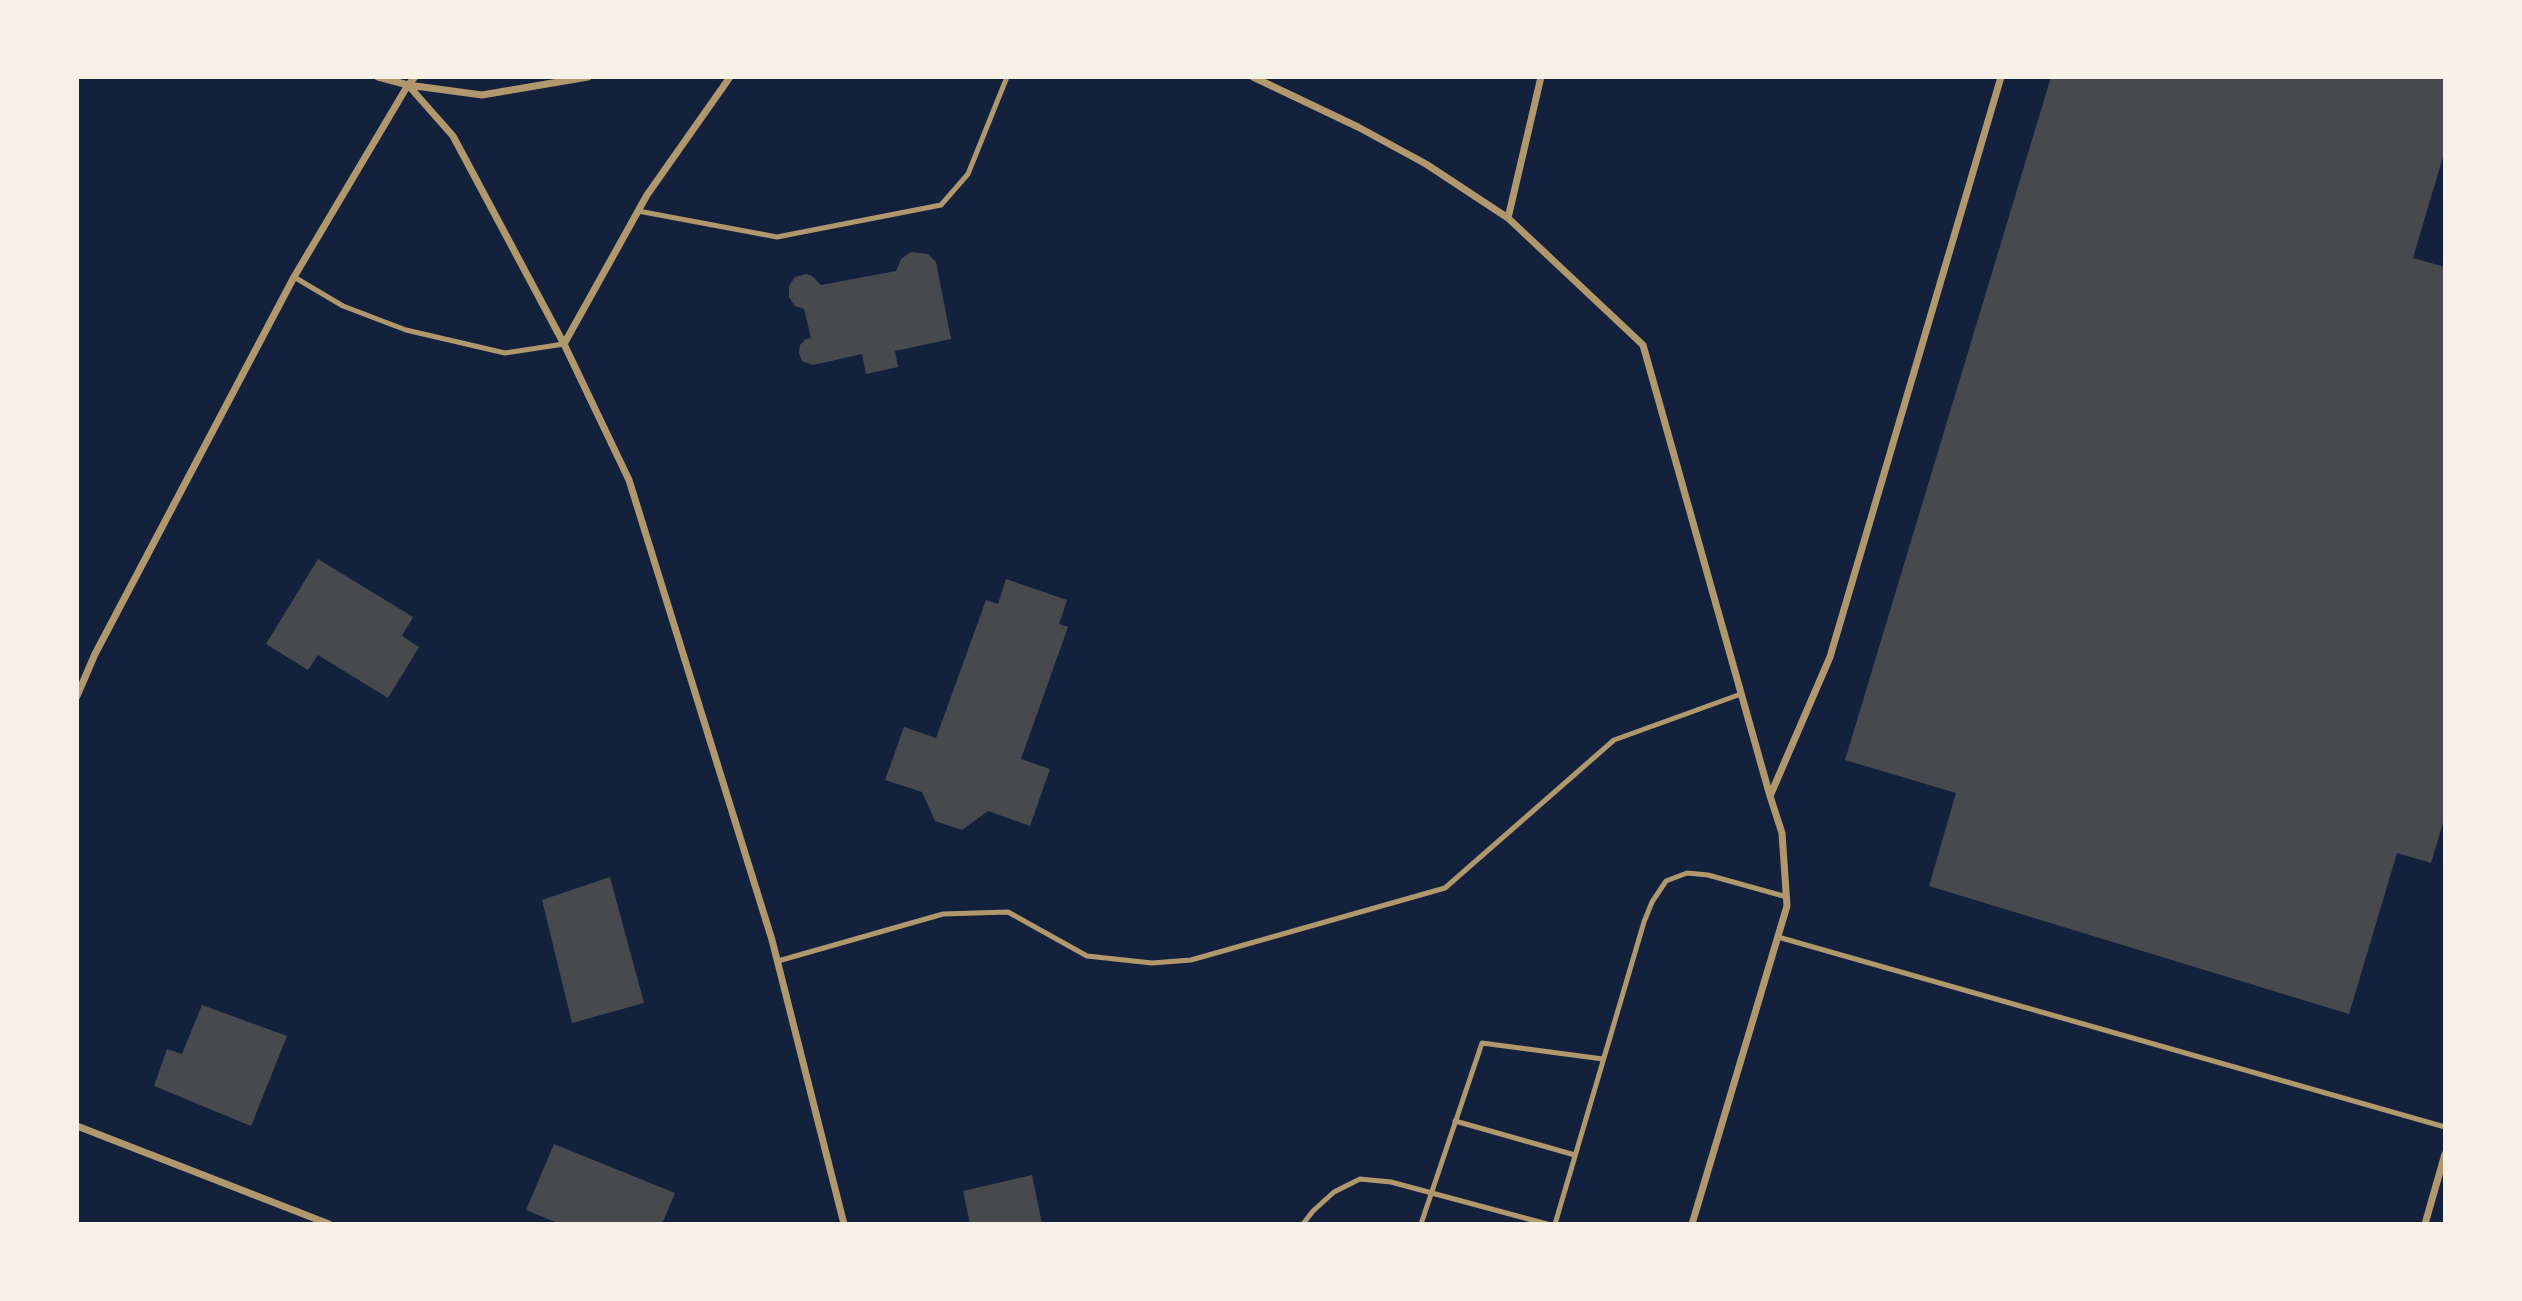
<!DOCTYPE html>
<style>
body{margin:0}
#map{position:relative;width:2522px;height:1301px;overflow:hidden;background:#14213d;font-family:"Libre Baskerville",serif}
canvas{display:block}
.frame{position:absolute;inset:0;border:79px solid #f6f1e7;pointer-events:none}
</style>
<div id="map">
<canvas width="2522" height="1301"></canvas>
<div class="frame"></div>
</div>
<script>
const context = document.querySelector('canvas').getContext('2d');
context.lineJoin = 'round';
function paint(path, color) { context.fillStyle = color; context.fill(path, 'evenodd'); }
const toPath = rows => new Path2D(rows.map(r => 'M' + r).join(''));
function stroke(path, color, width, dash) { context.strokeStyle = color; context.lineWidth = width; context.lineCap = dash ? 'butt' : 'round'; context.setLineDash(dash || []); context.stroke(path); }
const building = toPath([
 [2051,77,2445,77,2445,150,2413,258,2445,267,2445,816,2431,863,2397,853,2349,1014,1929,886,1956,793,1845,760],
 [911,252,928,254,936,262,951,339,895,351,898,367,866,374,862,354,813,365,802,361,799,353,800,345,806,339,811,338,804,309,795,306,789,297,789,286,795,277,806,274,812,276,821,285,896,271,901,259],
 [318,559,413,617,402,636,419,647,388,698,318,655,308,670,266,644],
 [1006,579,1067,600,1059,624,1068,627,1021,759,1050,769,1030,826,988,811,962,830,935,821,922,792,885,780,904,727,936,738,986,600,998,604],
 [610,877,644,1003,572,1023,542,900],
 [202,1005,287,1036,251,1126,154,1086,167,1049,182,1054],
 [554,1144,675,1193,662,1224,560,1224,526,1210],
 [1032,1175,1042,1224,970,1224,963,1191]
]);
const service = toPath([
 [638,211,777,237,941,205,968,174,1007,77],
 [294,277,343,306,406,330,505,353,564,344],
 [1778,937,2445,1127],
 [778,961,943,914,1008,912,1087,956,1152,963,1191,960,1445,888,1614,740,1741,694],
 [1455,1121,1575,1155],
 [1303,1224,1313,1211,1334,1192,1360,1179,1391,1182,1547,1224],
 [1421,1224,1482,1043,1603,1059],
 [1555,1224,1644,922,1652,902,1666,881,1687,873,1708,875,1787,897]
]);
const minor = toPath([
 [378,77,408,85],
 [1253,77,1358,127,1426,164,1508,218,1643,345,1770,796],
 [408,85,453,136,564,344,629,480,772,940,844,1224],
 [408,85,415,77],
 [1508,218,1541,77],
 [564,344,647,195,730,77],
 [77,696,95,654,294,277,408,85,482,95,588,77],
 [77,1126,329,1224],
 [1692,1224,1787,906,1782,833,1770,796,1830,657,2001,77],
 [2425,1224,2445,1154]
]);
paint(building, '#48494c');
stroke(service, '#b1986c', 5);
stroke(minor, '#b1986c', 7);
</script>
